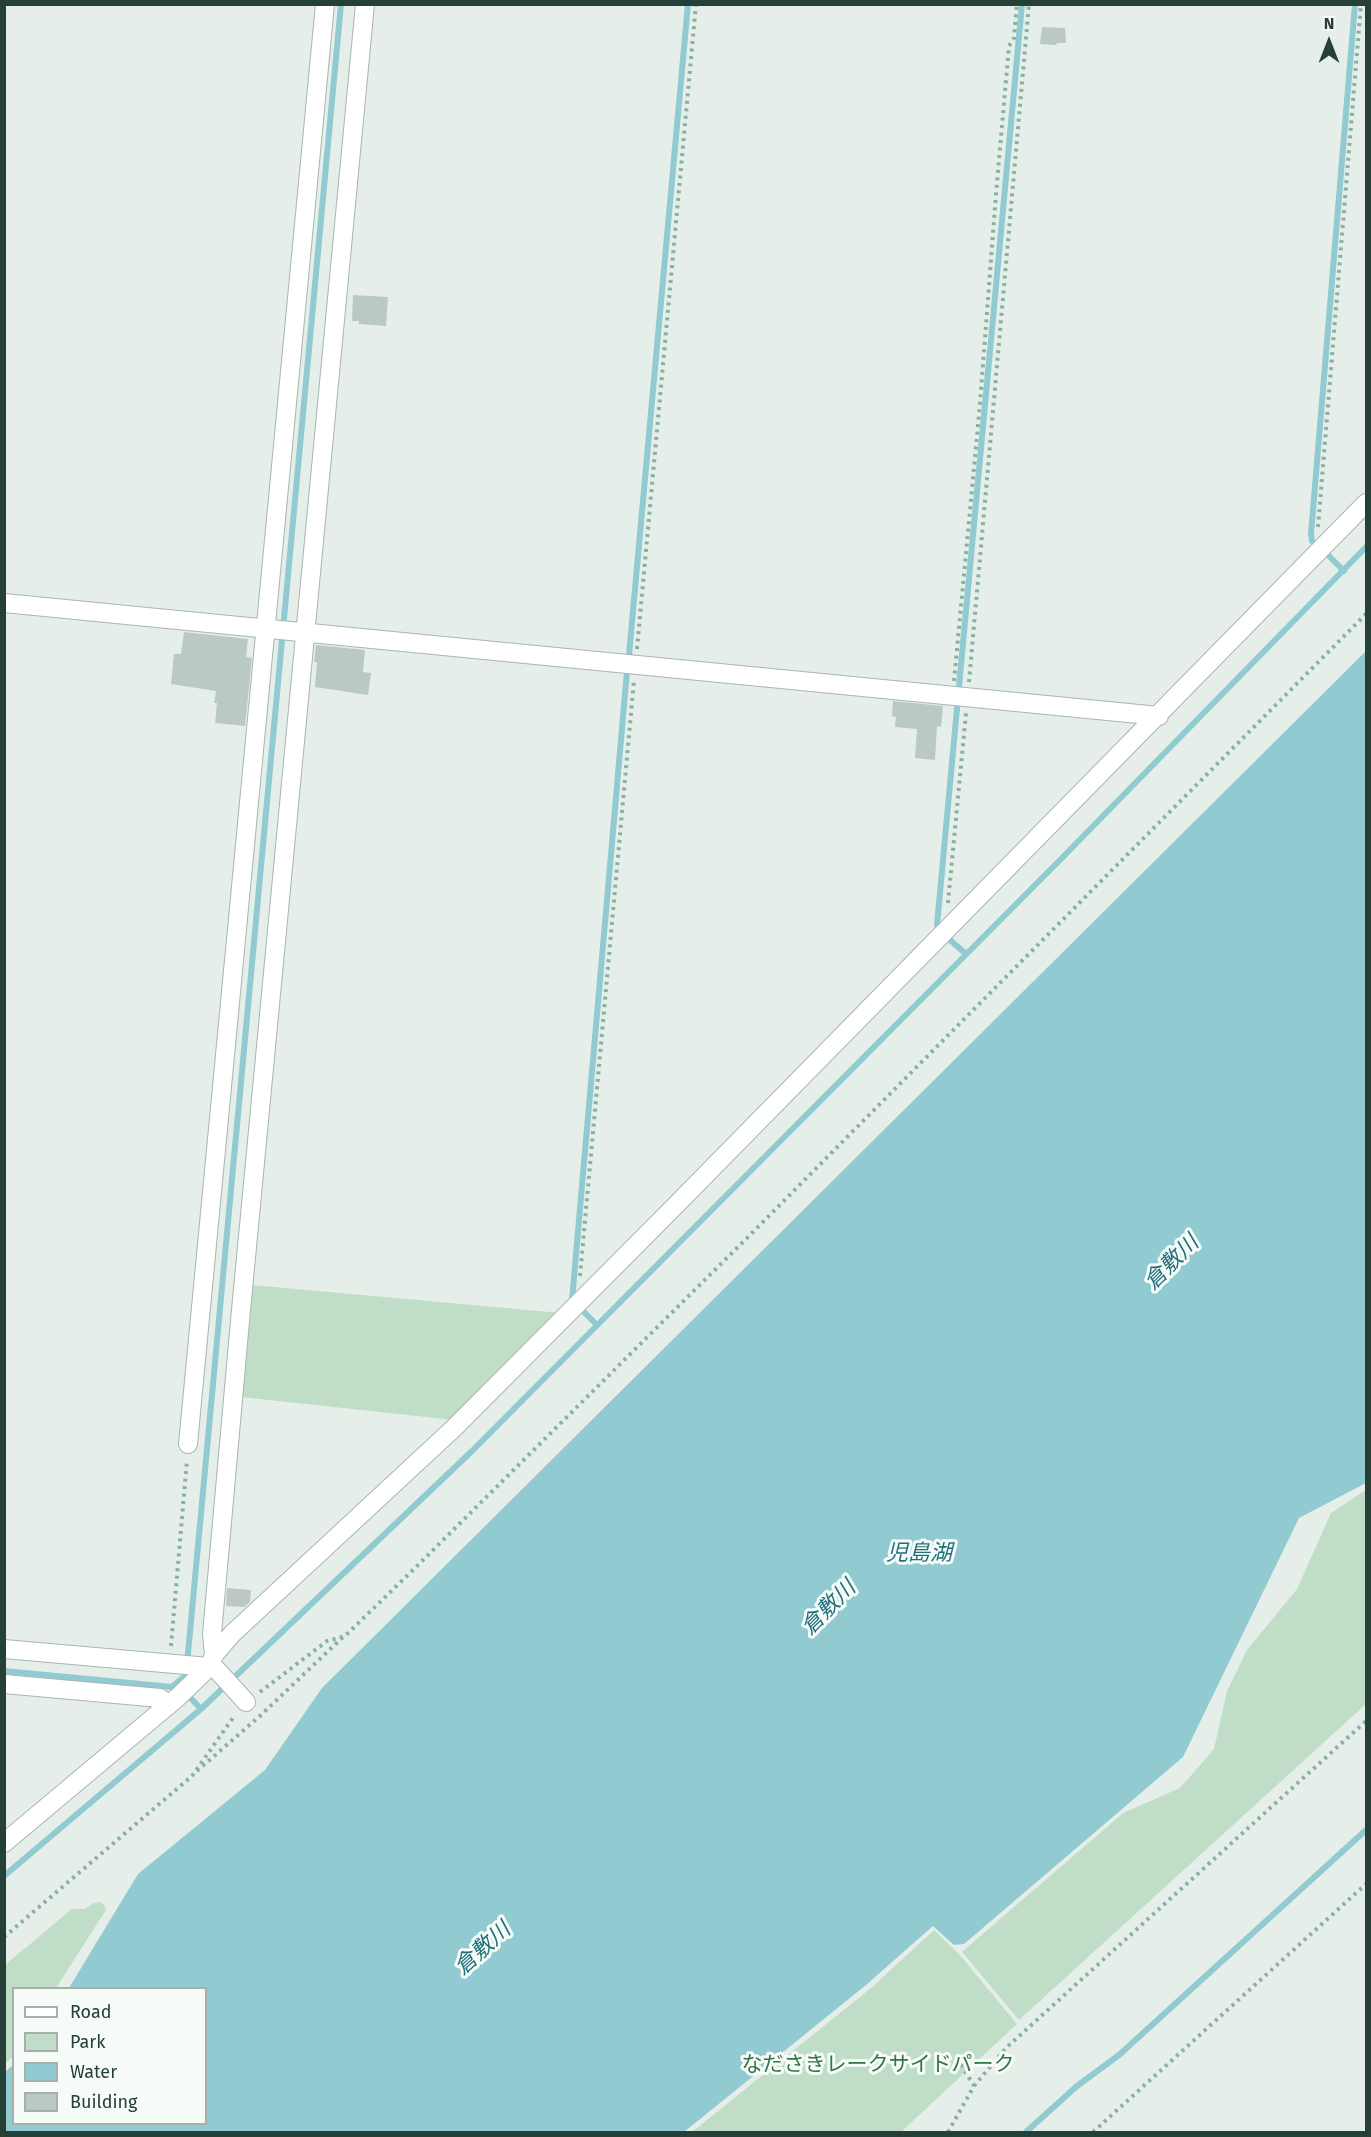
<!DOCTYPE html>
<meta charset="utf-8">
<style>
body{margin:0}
#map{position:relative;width:1371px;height:2137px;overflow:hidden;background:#e6eeea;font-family:"Fira Sans",sans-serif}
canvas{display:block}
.frame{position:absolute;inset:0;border:6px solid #254038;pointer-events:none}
.legend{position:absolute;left:12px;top:1987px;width:195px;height:138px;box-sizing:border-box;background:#f7fbf8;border:2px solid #a3b0ab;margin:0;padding:8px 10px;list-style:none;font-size:18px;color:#254038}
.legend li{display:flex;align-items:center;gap:12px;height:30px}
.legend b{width:30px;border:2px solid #a3b0ab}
.north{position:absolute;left:1299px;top:12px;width:60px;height:60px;-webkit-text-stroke:4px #f7fbf8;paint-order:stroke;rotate:0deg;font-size:16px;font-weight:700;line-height:24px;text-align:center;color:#254038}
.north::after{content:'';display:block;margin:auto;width:21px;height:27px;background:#254038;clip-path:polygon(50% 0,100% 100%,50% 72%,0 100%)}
</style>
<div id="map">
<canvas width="1371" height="2137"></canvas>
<div class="frame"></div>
<ul class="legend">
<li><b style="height:8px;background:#fff"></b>Road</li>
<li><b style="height:16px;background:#c0dec7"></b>Park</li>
<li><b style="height:16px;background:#91cad1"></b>Water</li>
<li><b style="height:16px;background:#bbc9c3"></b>Building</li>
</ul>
<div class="north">N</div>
</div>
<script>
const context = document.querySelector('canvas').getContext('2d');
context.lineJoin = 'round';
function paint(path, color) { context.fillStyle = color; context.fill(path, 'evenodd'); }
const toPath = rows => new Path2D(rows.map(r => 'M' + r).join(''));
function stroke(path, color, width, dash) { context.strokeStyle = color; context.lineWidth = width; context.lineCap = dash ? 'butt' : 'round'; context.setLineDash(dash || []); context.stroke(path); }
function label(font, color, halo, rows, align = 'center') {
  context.font = font + ' "Fira Sans","Noto Sans JP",sans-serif'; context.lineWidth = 6; context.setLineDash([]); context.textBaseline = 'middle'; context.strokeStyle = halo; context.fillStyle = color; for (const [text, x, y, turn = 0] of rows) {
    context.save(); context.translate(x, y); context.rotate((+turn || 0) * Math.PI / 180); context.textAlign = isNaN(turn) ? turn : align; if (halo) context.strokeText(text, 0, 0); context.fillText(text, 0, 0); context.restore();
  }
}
const green = toPath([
 [252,1285,561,1313,454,1420,241,1397],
 [1366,1490,1366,1704,1019,2020,962,1952,1123,1813,1180,1788,1214,1749,1227,1691,1247,1650,1297,1589,1331,1513],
 [100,1902,104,1905,106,1910,56,1988,14,1988,13,2056,5,2064,5,1965,72,1909,85,1909,93,1903],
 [934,1930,959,1954,1017,2024,901,2132,692,2132,871,1988]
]);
const water = toPath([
 [1366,651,1366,1483,1299,1518,1183,1757,964,1944,954,1945,933,1926,866,1985,684,2132,5,2132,5,2072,13,2065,14,2124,206,2124,206,1988,69,1988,138,1874,265,1770,322,1688]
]);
const stream = toPath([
 [1312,541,1311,534,1355,4],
 [1327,554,1344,571],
 [629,655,688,4],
 [939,929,937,925,1022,4],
 [950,940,966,954],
 [572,1300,627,671],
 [581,1309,597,1325],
 [4,1671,172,1687,186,1675,341,4],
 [185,1692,201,1709],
 [4,1876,201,1709,472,1451,1059,861,1366,547],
 [1026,2132,1077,2086,1119,2055,1366,1830]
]);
const building = toPath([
 [1042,27,1065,28,1066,43,1057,43,1056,45,1040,44],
 [353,295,388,297,386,326,359,324,359,321,352,321],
 [184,632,248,639,246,657,252,658,245,726,215,723,217,703,214,703,216,691,171,684,174,654,181,654],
 [316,645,365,650,363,672,371,673,368,695,315,687,317,662,314,662],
 [893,701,943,706,941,727,937,726,935,760,915,758,917,729,895,727,896,717,892,716],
 [227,1588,251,1590,250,1602,244,1607,226,1606]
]);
const path = toPath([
 [1318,527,1361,4],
 [637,649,696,4],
 [954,681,980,404,996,194,1009,46,1014,38,1017,4],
 [969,682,1029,4],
 [948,903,966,713],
 [580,1276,634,680],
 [171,1646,187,1460],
 [260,1692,327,1641,345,1636,414,1569,749,1236,1366,614],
 [197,1771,261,1715,344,1636],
 [192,1776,235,1715],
 [4,1937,192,1776],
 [974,2086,1006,2048,1366,1721],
 [948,2132,974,2086,960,2063],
 [1093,2132,1366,1884]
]);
const street = toPath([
 [4,603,1159,716],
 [188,1444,325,4],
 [4,1649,209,1667,217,1670,246,1702],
 [214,1655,232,1634,454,1428,674,1207,1366,503],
 [4,1684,160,1698,169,1705],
 [4,1843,178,1697,209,1667,214,1655,212,1634,241,1310,365,4]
]);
const parkNames = [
 ["なださきレークサイドパーク",878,2065]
];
const waterNames = [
 ["倉敷川",1172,1263,-45],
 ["児島湖",919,1554],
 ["倉敷川",829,1608,-45],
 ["倉敷川",483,1949,-42]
];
paint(green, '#c0dec7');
paint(water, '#91cad1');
stroke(stream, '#91cad1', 6);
paint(building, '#bbc9c3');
stroke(street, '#a8b6b1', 20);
stroke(path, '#88b1a2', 4, [3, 4.5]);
stroke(street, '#fff', 18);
label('21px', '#307648', '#f7fbf8', parkNames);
label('italic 22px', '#20707b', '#f7fbf8', waterNames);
</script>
